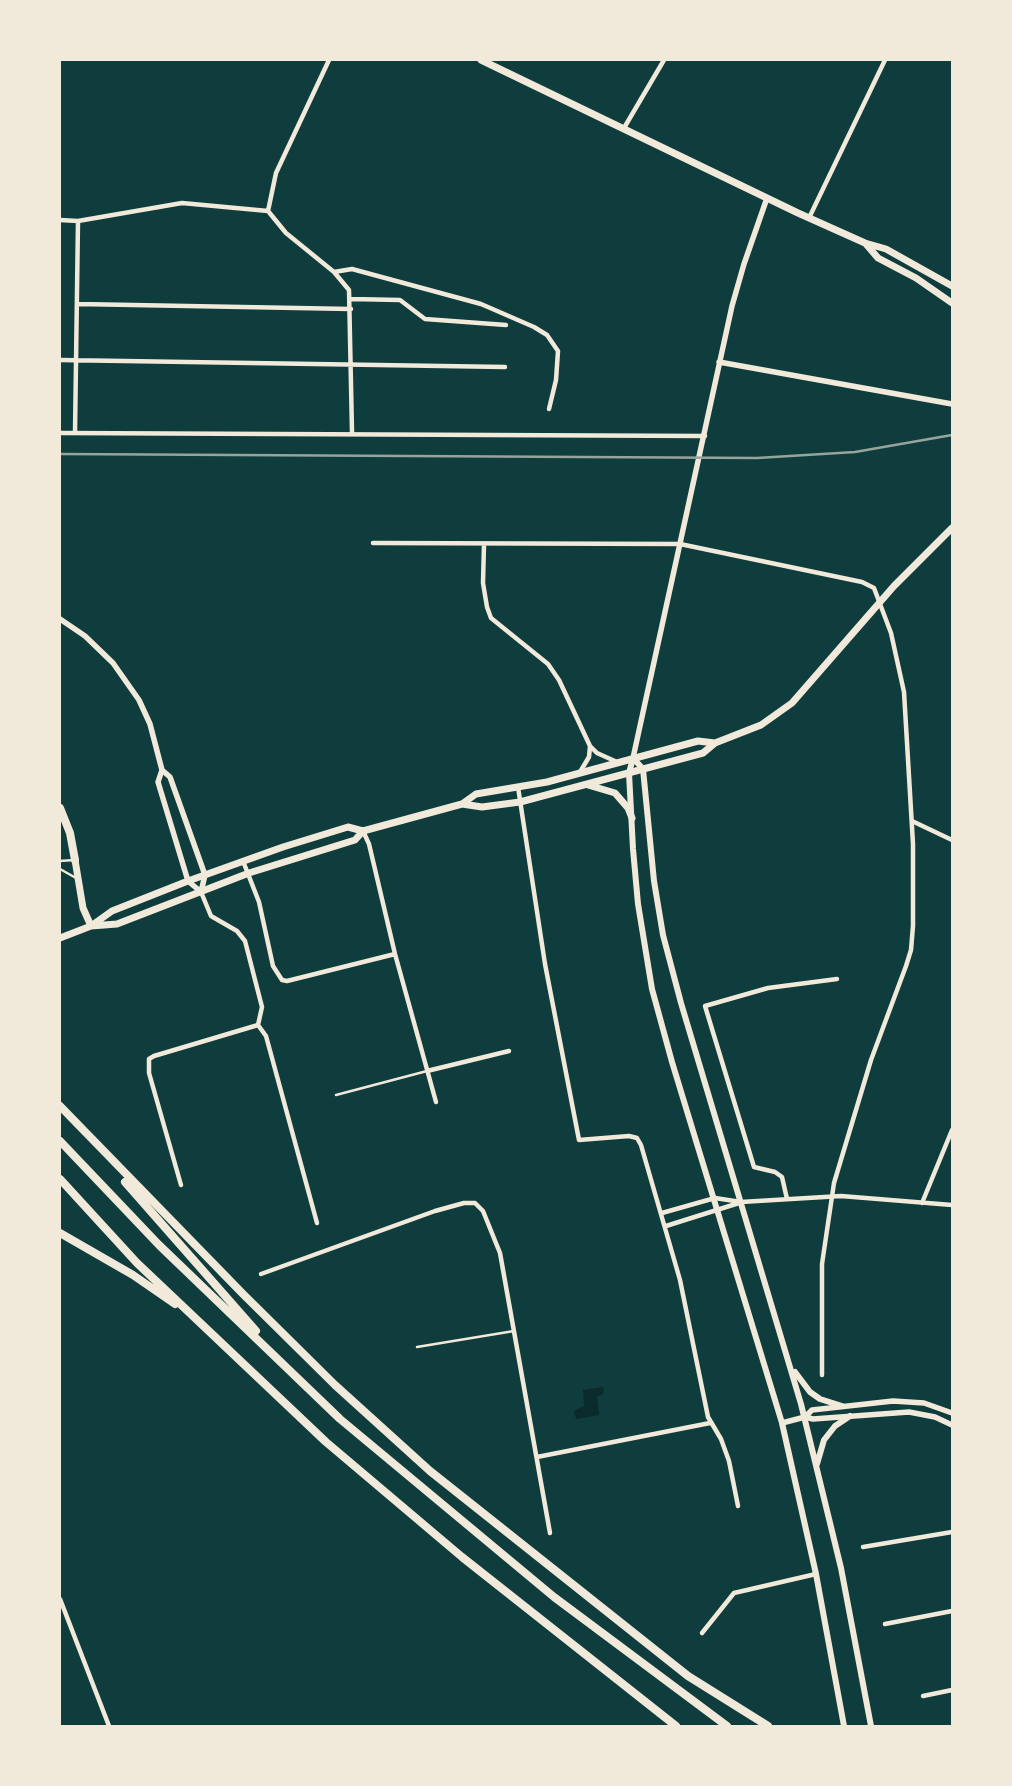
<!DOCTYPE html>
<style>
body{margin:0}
#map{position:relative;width:1012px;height:1786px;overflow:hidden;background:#0f3d3e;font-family:Jost,sans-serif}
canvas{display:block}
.frame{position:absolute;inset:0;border:61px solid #f1e9da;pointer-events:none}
</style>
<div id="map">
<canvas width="1012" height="1786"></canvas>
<div class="frame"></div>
</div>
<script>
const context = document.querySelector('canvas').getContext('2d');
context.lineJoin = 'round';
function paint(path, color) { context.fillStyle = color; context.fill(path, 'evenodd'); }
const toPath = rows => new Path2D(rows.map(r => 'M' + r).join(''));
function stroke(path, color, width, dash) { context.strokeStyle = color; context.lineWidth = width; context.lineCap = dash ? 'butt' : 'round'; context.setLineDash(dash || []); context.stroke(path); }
const water = toPath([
 [603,1387,604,1393,597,1397,599,1415,576,1419,574,1411,584,1406,583,1390]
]);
const service = toPath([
 [60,861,74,860],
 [60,869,76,878],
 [336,1095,427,1071],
 [417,1347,514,1331]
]);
const minor = toPath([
 [624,128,664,60],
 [268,211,276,173,329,60],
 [809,218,885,60],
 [60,220,78,221,182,203,268,211,286,233,334,272,349,290,352,432],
 [334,272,352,269,481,304,534,327,547,335,558,351,556,380,549,409],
 [351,299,400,300,425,319,506,325],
 [78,304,351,309],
 [60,360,505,367],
 [60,433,705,436],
 [75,433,78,221],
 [373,543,680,544,862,582,874,588,891,633,904,692,913,844,913,926,911,950,906,966,871,1060,834,1183,822,1264,822,1375],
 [484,545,483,583,487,607,491,618,548,664,559,680,590,746,597,753,617,762],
 [580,772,589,757,590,746],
 [518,787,545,964,579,1140,629,1136,637,1138,641,1145,680,1280,708,1417,721,1439,729,1461,738,1506],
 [912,821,952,840],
 [363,831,369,844,395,954,436,1102],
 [243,861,259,902,273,966,282,980,287,981,395,954],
 [258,1025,266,1036,317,1223],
 [427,1071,509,1051],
 [181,1185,149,1073,149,1059,154,1056,258,1025,262,1007,245,941,237,931,211,916,201,892],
 [787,1199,782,1177,775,1172,754,1167,705,1006,768,988,837,979],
 [922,1203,952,1130],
 [662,1213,715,1198,741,1202,841,1196,952,1205],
 [666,1226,739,1203],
 [261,1274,435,1211,464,1203,475,1203,483,1211,500,1253,550,1533],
 [537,1457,710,1423],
 [863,1547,952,1532],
 [60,1599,109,1726],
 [885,1624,952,1611],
 [702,1633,734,1593,816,1574],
 [923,1696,952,1690]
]);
const tertiary = toPath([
 [719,362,952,404],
 [60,619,85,636,113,663,139,700,150,724,162,770,170,777,205,875,201,892,188,881,158,782,162,770],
 [633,758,732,306,744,264,767,198],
 [805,1417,813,1419,909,1412,935,1417,952,1425],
 [782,1423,805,1417,812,1410,893,1401,924,1403,952,1413]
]);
const secondary = toPath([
 [633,758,643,769,654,881,663,935,681,1003,801,1404,841,1568,871,1726],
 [633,758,629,773,633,849,638,904,652,989,672,1062,782,1423,816,1574,844,1726],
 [795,1372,810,1392,820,1399,842,1406],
 [817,1464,824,1440,835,1426,850,1416]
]);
const primary = toPath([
 [481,60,798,213,865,243,886,249,952,286],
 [866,244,878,258,916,278,952,303],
 [588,785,615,793,628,808,632,818],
 [462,804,476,794,547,782,698,741,715,743,761,725,792,703,894,586,952,528],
 [75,860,83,908,91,926],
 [91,926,117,924,249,873,355,840,363,831],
 [60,938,91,926,112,911,188,881,283,847,348,827,363,831,462,804,482,807,520,802,703,753,715,743]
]);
const motorway = toPath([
 [60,808,70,833,75,860],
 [60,1106,243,1294,335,1385,430,1471,688,1676,768,1726],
 [60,1141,159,1245,340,1419,554,1597,727,1726],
 [60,1179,137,1263,326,1442,462,1557,676,1726],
 [125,1182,256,1331],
 [60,1233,133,1275,175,1304]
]);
const rail = toPath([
 [60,454,757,458,855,452,952,435]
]);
paint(water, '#0a2a2b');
stroke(service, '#f1e9da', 2.5);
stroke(minor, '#f1e9da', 4.5);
stroke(tertiary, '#f1e9da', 5.5);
stroke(secondary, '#f1e9da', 6);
stroke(primary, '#f1e9da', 7);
stroke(motorway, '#f1e9da', 8);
stroke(rail, '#97a49c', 2.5);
</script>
